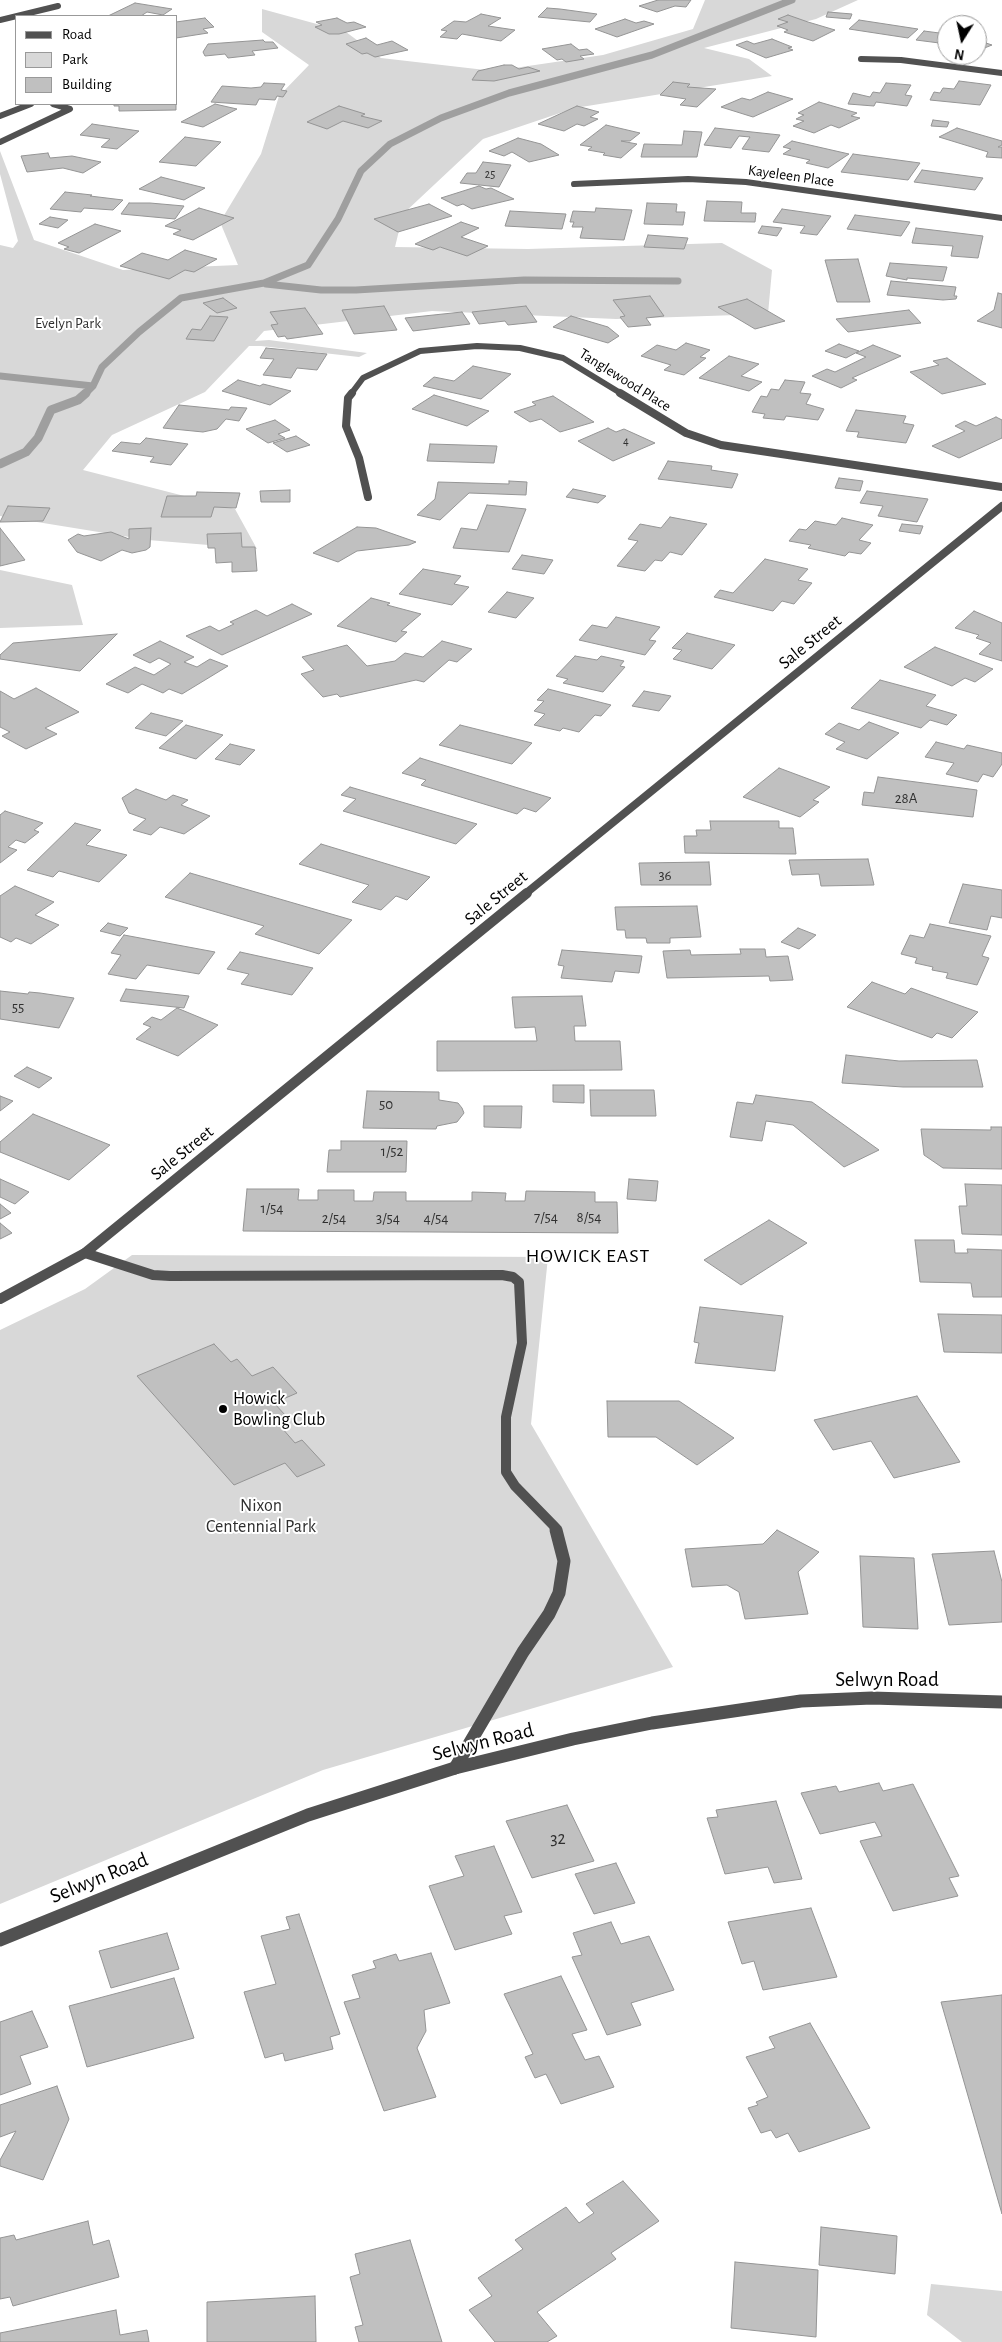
<!DOCTYPE html>
<style>
body{margin:0}
#map{position:relative;width:1002px;height:2342px;overflow:hidden;background:#fff;font-family:"Alegreya Sans",sans-serif}
canvas{display:block}
.legend{position:absolute;left:15px;top:15px;width:162px;height:90px;box-sizing:border-box;background:#fff;border:1px solid #999;margin:0;padding:6px 9px;list-style:none;font-size:15px;color:#000}
.legend li{display:flex;align-items:center;gap:10px;height:25px}
.legend b{width:25px;border:1px solid #999}
.north{position:absolute;left:937px;top:15px;width:50px;height:50px;box-sizing:border-box;background:#fff;border:1px solid #999;border-radius:50%;rotate:190deg;font-size:14px;font-weight:700;line-height:20px;text-align:center;color:#000}
.north::after{content:'';display:block;margin:auto;width:18px;height:22px;background:#000;clip-path:polygon(50% 0,100% 100%,50% 72%,0 100%)}
</style>
<div id="map">
<canvas width="1002" height="2342"></canvas>
<ul class="legend">
<li><b style="height:6px;background:#515151"></b>Road</li>
<li><b style="height:14px;background:#d8d8d8"></b>Park</li>
<li><b style="height:14px;background:#c0c0c0"></b>Building</li>
</ul>
<div class="north">N</div>
</div>
<script>
const context = document.querySelector('canvas').getContext('2d');
context.lineJoin = 'round';
function paint(path, color) { context.fillStyle = color; context.fill(path, 'evenodd'); }
const toPath = rows => new Path2D(rows.map(r => 'M' + r).join(''));
function stroke(path, color, width, dash) { context.strokeStyle = color; context.lineWidth = width; context.lineCap = dash ? 'butt' : 'round'; context.setLineDash(dash || []); context.stroke(path); }
function label(font, color, halo, rows, align = 'center') {
  context.font = font + ' "Alegreya Sans",sans-serif'; context.lineWidth = 4; context.setLineDash([]); context.textBaseline = 'middle'; context.strokeStyle = halo; context.fillStyle = color; for (const [text, x, y, turn = 0] of rows) {
    context.save(); context.translate(x, y); context.rotate((+turn || 0) * Math.PI / 180); context.textAlign = isNaN(turn) ? turn : align; if (halo) context.strokeText(text, 0, 0); context.fillText(text, 0, 0); context.restore();
  }
}
const green = toPath([
 [705,0,858,0,816,19,704,48,749,59,772,76,575,108,483,139,403,214,395,247,528,249,722,243,772,270,768,314,616,319,432,311,264,331,255,341,269,340,367,353,359,357,261,346,249,346,205,392,112,435,83,470,235,509,257,549,148,540,0,516,0,245,13,248,18,241,0,174,0,151,34,240,123,270,238,265,220,222,261,154,279,96,309,65,262,32,262,9,346,32,381,58,494,71,603,55,693,29],
 [0,570,72,585,83,625,0,628],
 [132,1255,548,1257,531,1424,673,1667,323,1770,0,1904,0,1330,85,1289],
 [931,2284,1002,2291,1002,2342,962,2342,927,2315]
]);
const streamFar1 = toPath([
 [266,284,321,290,356,290,524,280,678,281],
 [0,376,93,386],
 [85,394,93,386,102,367,139,332,181,298,264,283,308,265,338,219,361,171,390,144,441,118,509,93,652,55,792,0]
]);
const stream = toPath([
 [0,464,26,452,38,438,51,410,78,400,86,393]
]);
const building = toPath([
 [658,0,691,0,686,7,675,6,657,12,639,6,658,0],
 [135,3,172,9,163,15,147,12,141,16,108,16,135,3],
 [547,8,560,9,597,14,590,22,538,17,547,8],
 [828,12,852,14,850,19,826,17,828,12],
 [481,14,501,18,488,26,515,30,501,41,462,34,457,39,440,37,447,31,441,30,454,21,466,22,481,14],
 [788,15,808,22,835,30,813,41,784,32,788,30,777,26,788,22,778,19,788,15],
 [205,18,214,27,203,29,208,33,176,38,176,22,205,18],
 [337,18,347,23,354,22,366,27,339,34,329,34,315,27,322,25,316,22,337,18],
 [625,19,636,23,644,21,654,24,617,37,595,29,625,19],
 [859,20,918,29,908,38,849,29,859,20],
 [924,31,947,34,947,44,916,40,924,31],
 [366,38,377,45,392,41,408,50,375,57,367,53,362,54,346,44,366,38],
 [772,39,792,47,788,48,793,50,766,58,736,45,747,41,754,44,772,39],
 [263,40,265,42,273,42,278,48,252,51,255,55,228,58,225,54,205,56,203,52,208,44,263,40],
 [977,40,992,45,977,51,977,40],
 [571,44,579,50,587,49,594,54,580,56,584,59,566,62,562,59,557,60,542,49,571,44],
 [504,65,512,65,519,69,528,67,540,71,494,81,472,80,478,71,504,65],
 [959,81,991,85,980,105,930,100,934,92,940,93,943,88,954,89,959,81],
 [673,82,690,84,687,87,716,89,697,107,680,105,686,99,660,95,673,82],
 [264,83,285,84,281,90,287,91,283,97,277,96,275,100,259,99,256,105,211,102,222,86,251,88,261,87,264,83],
 [886,83,911,85,905,95,912,96,907,106,876,102,874,106,848,104,853,93,870,97,873,92,880,93,886,83],
 [768,92,793,99,753,117,721,107,742,98,750,100,768,92],
 [176,100,176,110,119,111,119,106,114,106,114,104,176,104,176,100],
 [819,102,857,113,851,116,860,118,839,128,831,125,814,133,793,126,804,121,796,119,804,115,798,113,819,102],
 [215,104,237,109,203,127,181,122,215,104],
 [339,106,365,114,361,116,382,121,368,128,343,121,327,129,307,122,339,106],
 [577,106,599,112,590,117,598,119,584,126,577,124,564,131,538,124,577,106],
 [933,120,949,122,947,127,931,126,933,120],
 [92,124,139,131,117,149,101,147,110,139,80,135,92,124],
 [606,125,640,133,630,141,621,141,637,144,621,158,603,155,605,153,588,150,592,147,580,145,606,125],
 [715,128,780,135,769,152,742,149,750,137,739,136,731,148,704,145,715,128],
 [957,128,1002,141,1002,145,998,147,1002,147,1002,158,986,157,988,152,939,137,957,128],
 [684,131,702,132,697,157,641,157,644,144,682,145,684,131],
 [185,137,221,142,196,166,159,162,185,137],
 [518,138,541,144,559,155,529,162,512,152,504,156,489,151,518,138],
 [792,141,849,154,828,168,806,163,810,160,783,154,791,149,783,147,792,141],
 [48,153,50,158,72,156,101,162,83,173,63,168,27,172,21,156,48,153],
 [853,154,920,163,908,180,841,172,853,154],
 [483,162,511,165,499,187,460,183,467,173,476,173,483,162],
 [922,170,983,178,975,190,914,182,922,170],
 [161,177,205,188,184,200,139,189,161,177],
 [479,186,486,189,491,188,514,199,472,209,463,204,457,206,441,198,479,186],
 [65,192,92,195,90,196,123,200,113,210,84,208,81,212,50,209,65,192],
 [707,201,742,202,741,213,756,213,755,222,704,221,707,201],
 [129,203,150,203,184,206,175,219,121,214,129,203],
 [647,203,677,204,676,212,685,212,683,225,644,224,647,203],
 [429,204,452,216,398,232,374,219,429,204],
 [199,208,234,218,193,240,173,234,181,230,165,226,199,208],
 [596,208,632,210,624,240,580,238,583,227,572,227,574,222,570,222,573,211,595,212,596,208],
 [782,209,831,216,817,235,800,233,805,226,773,222,782,209],
 [510,211,566,214,562,229,505,226,510,211],
 [855,215,910,222,901,236,847,229,855,215],
 [50,217,68,220,58,228,39,224,50,217],
 [461,222,479,228,461,237,488,246,467,256,440,247,433,250,415,244,461,222],
 [95,224,121,231,79,253,64,249,69,247,58,243,95,224],
 [762,226,782,228,777,236,758,233,762,226],
 [916,228,983,236,978,258,951,256,953,246,912,243,916,228],
 [648,235,688,238,684,249,644,247,648,235],
 [185,250,217,259,194,272,185,270,169,279,120,266,142,253,168,260,185,250],
 [858,259,870,302,837,302,825,260,858,259],
 [890,263,947,267,943,281,907,278,907,280,886,276,890,263],
 [891,281,956,287,954,296,957,296,956,299,943,300,887,295,891,281],
 [998,293,1002,294,1002,328,977,321,994,310,998,293],
 [650,296,664,316,646,318,651,325,628,327,620,317,625,316,613,300,650,296],
 [223,298,237,308,217,313,203,303,223,298],
 [747,299,785,321,755,329,718,307,747,299],
 [384,306,397,330,354,334,342,310,384,306],
 [526,306,537,322,508,325,505,321,479,324,472,312,526,306],
 [305,308,323,334,287,339,285,336,278,337,271,325,278,324,270,312,305,308],
 [909,310,921,323,848,332,836,319,909,310],
 [462,312,470,324,413,331,405,318,462,312],
 [210,316,228,317,214,341,186,339,192,329,201,330,210,316],
 [571,316,608,327,619,336,608,343,553,327,571,316],
 [686,343,710,350,700,357,706,358,684,375,664,370,671,365,641,356,657,345,676,350,686,343],
 [839,344,859,351,846,358,825,351,839,344],
 [873,345,901,356,852,378,857,380,841,388,812,376,827,369,835,372,866,357,856,353,873,345],
 [266,348,327,354,317,370,297,368,291,378,263,375,274,359,260,358,266,348],
 [729,356,759,364,741,376,762,382,749,391,699,378,729,356],
 [947,358,986,384,942,394,910,372,939,365,933,361,947,358],
 [473,366,511,374,481,399,423,386,434,377,454,381,473,366],
 [238,380,260,386,263,384,291,391,270,405,222,391,238,380],
 [785,380,805,382,800,393,811,394,806,404,824,409,818,420,786,416,784,420,763,418,765,414,752,412,761,396,767,397,771,389,779,390,785,380],
 [434,395,489,411,467,426,412,409,434,395],
 [553,396,594,422,560,432,541,419,530,422,514,412,536,405,532,402,553,396],
 [179,405,229,410,231,407,247,408,239,421,226,419,217,429,203,432,163,428,179,405],
 [856,410,906,416,903,423,914,425,906,443,857,437,859,432,846,431,856,410],
 [996,417,1002,420,1002,438,959,458,932,446,965,431,955,426,965,421,976,426,996,417],
 [275,420,290,430,278,434,285,438,268,443,246,429,275,420],
 [608,428,616,432,624,429,655,443,613,461,578,441,608,428],
 [296,436,310,445,287,452,273,443,296,436],
 [146,438,188,444,171,465,150,462,154,457,112,451,121,442,140,444,146,438],
 [430,444,497,446,494,463,427,461,430,444],
 [668,461,712,466,711,470,738,474,732,488,658,479,668,461],
 [839,478,863,481,860,491,835,488,839,478],
 [509,481,527,482,526,495,469,493,440,520,417,515,435,499,438,482,509,484,509,481],
 [573,489,606,496,598,503,566,497,573,489],
 [290,490,290,502,261,502,260,491,290,490],
 [867,491,928,499,917,522,878,516,883,506,860,503,867,491],
 [197,492,240,493,236,508,214,507,211,517,161,517,167,496,196,496,197,492],
 [487,505,526,509,509,552,453,548,461,528,477,530,487,505],
 [8,506,50,508,43,521,0,522,8,506],
 [670,517,707,524,682,555,670,552,662,561,655,560,645,571,617,566,638,541,628,539,640,524,661,528,670,517],
 [842,518,873,525,859,540,871,543,861,554,849,552,845,556,808,548,811,545,789,541,799,529,806,530,815,521,836,525,842,518],
 [902,524,923,526,920,534,899,531,902,524],
 [357,527,376,528,416,542,409,545,357,551,338,562,313,553,357,527],
 [0,528,25,560,0,566,0,528],
 [151,528,150,547,146,550,132,553,122,550,101,561,77,552,68,540,78,534,84,536,111,532,129,539,129,529,151,528],
 [241,533,242,547,255,547,257,571,232,572,232,562,216,563,215,548,208,548,207,534,241,533],
 [522,555,553,560,544,574,512,569,522,555],
 [765,559,808,569,798,580,812,583,794,604,782,601,773,611,714,597,720,590,733,593,765,559],
 [423,569,461,576,454,584,469,587,452,605,399,594,423,569],
 [507,592,534,598,516,618,488,612,507,592],
 [371,598,390,603,387,605,421,614,401,631,407,632,396,642,337,626,371,598],
 [292,604,312,614,222,655,186,636,210,626,219,631,234,624,230,622,256,610,267,616,292,604],
 [974,611,1002,623,1002,661,979,654,991,643,976,638,979,635,955,628,974,611],
 [616,617,660,627,649,640,656,641,645,655,579,640,592,625,607,628,616,617],
 [687,633,735,645,712,669,673,659,682,650,672,648,687,633],
 [117,634,80,671,0,659,0,655,13,643,117,634],
 [160,641,194,657,184,662,197,667,210,659,228,666,182,694,169,689,163,693,142,684,128,693,106,684,135,667,154,675,171,664,159,658,150,663,133,655,160,641],
 [442,641,472,649,457,662,449,660,424,682,416,680,340,697,337,694,323,697,301,674,314,670,302,657,347,645,367,666,395,661,405,653,423,657,442,641],
 [935,647,993,669,975,682,965,678,952,686,904,667,935,647],
 [575,656,597,660,601,656,624,661,620,666,625,667,603,692,563,683,568,679,556,676,575,656],
 [880,680,936,695,926,706,957,715,947,725,930,720,921,728,851,708,880,680],
 [36,688,79,712,45,728,57,734,26,749,2,736,10,732,0,727,0,691,14,699,36,688],
 [548,689,611,705,601,716,595,715,579,732,563,728,560,731,534,725,545,714,534,711,544,701,537,700,548,689],
 [644,691,671,696,659,711,632,706,644,691],
 [151,713,183,721,166,736,135,728,151,713],
 [869,722,899,733,867,759,836,749,845,742,825,734,839,723,859,730,869,722],
 [186,725,223,735,196,759,159,748,186,725],
 [460,725,532,743,512,764,439,745,460,725],
 [936,742,964,749,967,745,1002,753,1002,764,993,777,983,774,978,782,946,774,954,763,925,757,936,742],
 [230,744,255,750,240,765,215,759,230,744],
 [420,758,551,798,536,812,524,808,517,814,421,785,426,780,402,773,420,758],
 [779,768,830,787,813,800,819,802,800,817,743,797,779,768],
 [878,777,977,790,973,817,862,805,864,792,874,793,878,777],
 [350,787,477,824,456,844,343,811,356,799,341,795,350,787],
 [136,789,166,800,173,795,188,800,181,805,210,816,184,834,160,827,151,835,133,830,146,819,129,813,122,798,136,789],
 [5,811,43,823,34,830,39,832,25,843,16,840,8,847,17,850,0,863,0,815,5,811],
 [710,821,779,821,779,828,793,828,796,854,685,853,684,836,697,836,696,830,711,830,710,821],
 [75,823,101,830,86,845,127,855,99,882,59,871,53,877,27,870,75,823],
 [321,844,430,877,407,900,396,896,381,910,352,902,369,885,299,864,321,844],
 [868,859,874,885,821,886,819,874,792,875,789,860,868,859],
 [709,862,711,885,641,885,639,863,709,862],
 [190,873,352,920,319,954,255,934,264,926,165,897,190,873],
 [963,884,1002,890,1002,918,991,916,987,930,949,923,963,884],
 [15,886,54,902,35,915,59,925,31,944,16,938,11,942,0,937,0,896,15,886],
 [697,906,701,937,670,938,670,943,647,943,646,938,626,938,625,930,617,930,615,907,697,906],
 [108,923,128,928,120,936,100,931,108,923],
 [930,924,991,936,982,956,989,958,977,985,946,978,948,973,932,970,933,967,915,963,917,958,901,954,910,935,924,938,930,924],
 [798,928,816,935,799,949,781,942,798,928],
 [124,935,215,952,199,974,147,965,136,979,108,974,121,955,111,953,124,935],
 [740,949,765,949,766,957,788,956,793,980,770,981,769,976,667,978,663,951,690,950,691,955,741,954,740,949],
 [562,950,642,956,639,973,615,971,612,982,561,978,564,966,558,965,562,950],
 [240,952,313,968,292,995,241,984,249,974,227,969,240,952],
 [872,982,905,994,911,988,978,1012,952,1038,937,1033,932,1038,847,1007,872,982],
 [126,989,189,996,184,1008,120,1001,126,989],
 [0,991,28,994,29,992,40,993,74,998,59,1028,0,1019,0,991],
 [582,996,586,1026,574,1026,575,1041,620,1041,622,1070,437,1071,437,1041,537,1041,535,1027,515,1028,512,997,582,996],
 [177,1008,218,1025,178,1056,136,1039,151,1027,143,1024,152,1017,161,1020,177,1008],
 [846,1055,899,1061,977,1060,983,1087,903,1087,842,1083,846,1055],
 [27,1067,52,1078,39,1088,14,1076,27,1067],
 [553,1085,584,1085,584,1103,553,1102,553,1085],
 [590,1090,654,1090,656,1116,591,1116,590,1090],
 [367,1091,439,1092,439,1100,458,1103,462,1108,464,1113,457,1122,437,1126,436,1129,363,1128,367,1091],
 [756,1095,812,1102,879,1150,844,1167,793,1125,766,1121,762,1141,730,1137,737,1102,753,1104,756,1095],
 [0,1096,13,1101,0,1111,0,1096],
 [484,1106,522,1106,521,1128,484,1127,484,1106],
 [33,1114,110,1145,69,1180,0,1152,0,1142,33,1114],
 [991,1127,1002,1127,1002,1169,943,1168,924,1155,921,1129,991,1130,991,1127],
 [341,1141,407,1141,406,1172,327,1172,329,1150,341,1150,341,1141],
 [0,1179,29,1192,15,1204,0,1197,0,1179],
 [629,1179,658,1181,656,1201,627,1199,629,1179],
 [965,1184,1002,1185,1002,1235,962,1234,959,1206,967,1206,965,1184],
 [247,1189,299,1189,298,1200,318,1200,318,1190,354,1190,354,1201,373,1201,374,1192,406,1192,406,1201,472,1201,472,1192,506,1193,505,1201,525,1201,526,1191,595,1192,595,1202,617,1202,618,1233,243,1231,247,1189],
 [0,1204,11,1213,0,1219,0,1204],
 [769,1220,807,1243,741,1285,704,1260,769,1220],
 [0,1223,12,1233,0,1239,0,1223],
 [915,1240,954,1240,955,1253,968,1253,967,1249,1002,1250,1002,1297,973,1297,971,1283,920,1282,915,1240],
 [700,1307,783,1316,775,1371,695,1363,699,1343,694,1342,700,1307],
 [938,1314,1002,1315,1002,1353,944,1352,938,1314],
 [214,1344,231,1362,237,1359,252,1376,273,1367,297,1393,274,1403,286,1416,275,1420,295,1443,302,1440,325,1465,297,1477,285,1463,234,1485,137,1376,214,1344],
 [917,1396,960,1462,894,1478,871,1441,833,1450,814,1420,917,1396],
 [607,1401,679,1401,734,1438,697,1465,656,1437,608,1437,607,1401],
 [777,1530,819,1552,798,1572,808,1614,745,1619,739,1592,727,1585,692,1587,685,1549,763,1544,777,1530],
 [994,1551,1002,1582,1002,1622,949,1625,932,1554,994,1551],
 [860,1556,914,1558,918,1629,863,1627,860,1556],
 [879,1783,883,1791,913,1784,959,1876,949,1878,958,1896,893,1911,860,1841,882,1836,875,1822,820,1834,801,1793,836,1786,839,1792,879,1783],
 [776,1801,802,1879,774,1883,768,1867,725,1874,707,1818,718,1817,716,1810,776,1801],
 [567,1805,594,1861,532,1878,506,1821,567,1805],
 [494,1846,522,1912,504,1916,512,1934,455,1950,429,1886,464,1876,455,1856,494,1846],
 [616,1863,635,1903,594,1914,575,1874,616,1863],
 [811,1908,837,1977,763,1990,754,1961,742,1964,728,1922,811,1908],
 [299,1914,340,2034,330,2037,333,2049,285,2061,283,2053,265,2058,244,1992,276,1984,261,1936,290,1929,286,1917,299,1914],
 [611,1922,621,1944,649,1936,674,1990,631,2003,641,2025,607,2035,572,1957,582,1955,573,1933,611,1922],
 [167,1933,179,1969,111,1988,99,1951,167,1933],
 [431,1953,450,2003,424,2010,426,2031,417,2048,436,2097,384,2111,344,2002,360,1998,352,1975,376,1968,373,1961,396,1954,399,1961,431,1953],
 [561,1976,587,2030,572,2034,585,2060,599,2056,614,2087,561,2104,546,2074,535,2078,525,2057,533,2054,504,1994,561,1976],
 [174,1978,194,2038,87,2067,69,2006,174,1978],
 [1002,1995,1002,2214,941,2002,1002,1995],
 [32,2011,48,2047,20,2056,31,2084,0,2095,0,2022,32,2011],
 [810,2023,870,2128,799,2152,788,2133,776,2138,771,2130,761,2133,748,2108,758,2105,756,2102,768,2097,746,2057,775,2048,769,2037,810,2023],
 [57,2086,69,2119,43,2180,0,2166,0,2160,16,2131,0,2137,0,2105,57,2086],
 [623,2181,659,2221,611,2253,616,2259,537,2312,557,2336,547,2342,495,2342,469,2310,492,2296,478,2278,523,2249,515,2240,566,2207,579,2223,594,2213,586,2204,623,2181],
 [88,2221,93,2245,109,2240,119,2277,13,2306,10,2297,0,2299,0,2238,14,2235,16,2240,88,2221],
 [821,2227,897,2236,895,2274,819,2265,821,2227],
 [410,2240,442,2342,359,2342,355,2327,363,2325,350,2277,360,2274,355,2254,410,2240],
 [735,2262,818,2270,816,2337,731,2328,735,2262],
 [315,2296,316,2342,207,2342,207,2302,315,2296],
 [116,2310,120,2335,147,2330,149,2342,0,2342,0,2333,116,2310]
]);
const serviceFar1 = toPath([
 [85,1253,153,1275,170,1276,502,1275,513,1277,519,1282,522,1343,506,1417,506,1472,515,1486,555,1527,556,1532]
]);
const service = toPath([
 [455,1768,523,1652,549,1614,559,1593,564,1561,556,1530]
]);
const minorFar2 = toPath([
 [0,20,58,6],
 [861,59,901,60,1002,73],
 [0,116,31,104],
 [0,142,70,109,53,104],
 [574,184,688,179,746,182,1002,218],
 [351,394,363,378,420,351,477,346,520,348,563,358,622,394]
]);
const minorFar1 = toPath([
 [352,393,348,398,346,426,359,458,368,497],
 [620,393,686,433,721,445,1002,487],
 [525,894,1002,506]
]);
const minor = toPath([
 [0,1299,85,1253,527,893]
]);
const tertiary = toPath([
 [0,1940,308,1815,455,1768,573,1739,652,1723,801,1701,872,1698,1002,1702]
]);
const markers = [
 [223,1409,5,"#000"]
];
const farNumbernames = [
 ["25",490,174],
 ["4",626,441]
];
const farStreetnames = [
 ["Kayeleen Place",791,176,8],
 ["Tanglewood Place",625,380,32]
];
const farParknames = [
 ["Evelyn Park",68,323]
];
const numberNames = [
 ["28A",906,798],
 ["36",665,875],
 ["55",18,1007],
 ["50",386,1104],
 ["1/52",392,1151],
 ["1/54",272,1208],
 ["7/54",546,1217],
 ["8/54",589,1217],
 ["2/54",334,1218],
 ["3/54",388,1218],
 ["4/54",436,1218]
];
const streetNames = [
 ["Sale Street",810,642,-39],
 ["Sale Street",496,898,-39],
 ["Sale Street",182,1153,-39]
];
const poiNames = [
 ["Howick",233,1399],
 ["Bowling Club",233,1420]
];
const parkNames = [
 ["Nixon",261,1506],
 ["Centennial Park",261,1527]
];
const nearNumbernames = [
 ["32",558,1839]
];
const quarterNames = [
 ["HOWICK EAST",588,1256]
];
const nearStreetnames = [
 ["Selwyn Road",887,1680],
 ["Selwyn Road",483,1742,-14],
 ["Selwyn Road",99,1878,-22]
];
paint(green, '#d8d8d8');
stroke(streamFar1, '#9f9f9f', 7);
stroke(stream, '#9f9f9f', 9);
paint(building, '#c0c0c0');
stroke(building, '#959595', 1);
stroke(serviceFar1, '#515151', 10);
stroke(service, '#515151', 13);
stroke(minorFar2, '#515151', 6);
stroke(minorFar1, '#515151', 8);
stroke(minor, '#515151', 10);
stroke(tertiary, '#515151', 13);
for (const [x, y, r, color] of markers) { const dot = new Path2D(); dot.arc(x, y, r, 0, 2 * Math.PI); context.fillStyle = color; context.fill(dot); stroke(dot, '#fff', 2); }
label('12px', '#303030', null, farNumbernames);
label('15px', '#000', '#fff', farStreetnames);
label('15px', '#2f2f2f', '#fff', farParknames);
label('15px', '#303030', null, numberNames);
label('18px', '#000', '#fff', streetNames);
label('18px', '#000', '#fff', poiNames, 'left');
label('18px', '#2f2f2f', '#fff', parkNames);
label('18px', '#303030', null, nearNumbernames);
context.letterSpacing = '1px';
label('20px', '#000', '#fff', quarterNames);
context.letterSpacing = '0px';
label('21px', '#000', '#fff', nearStreetnames);
</script>
